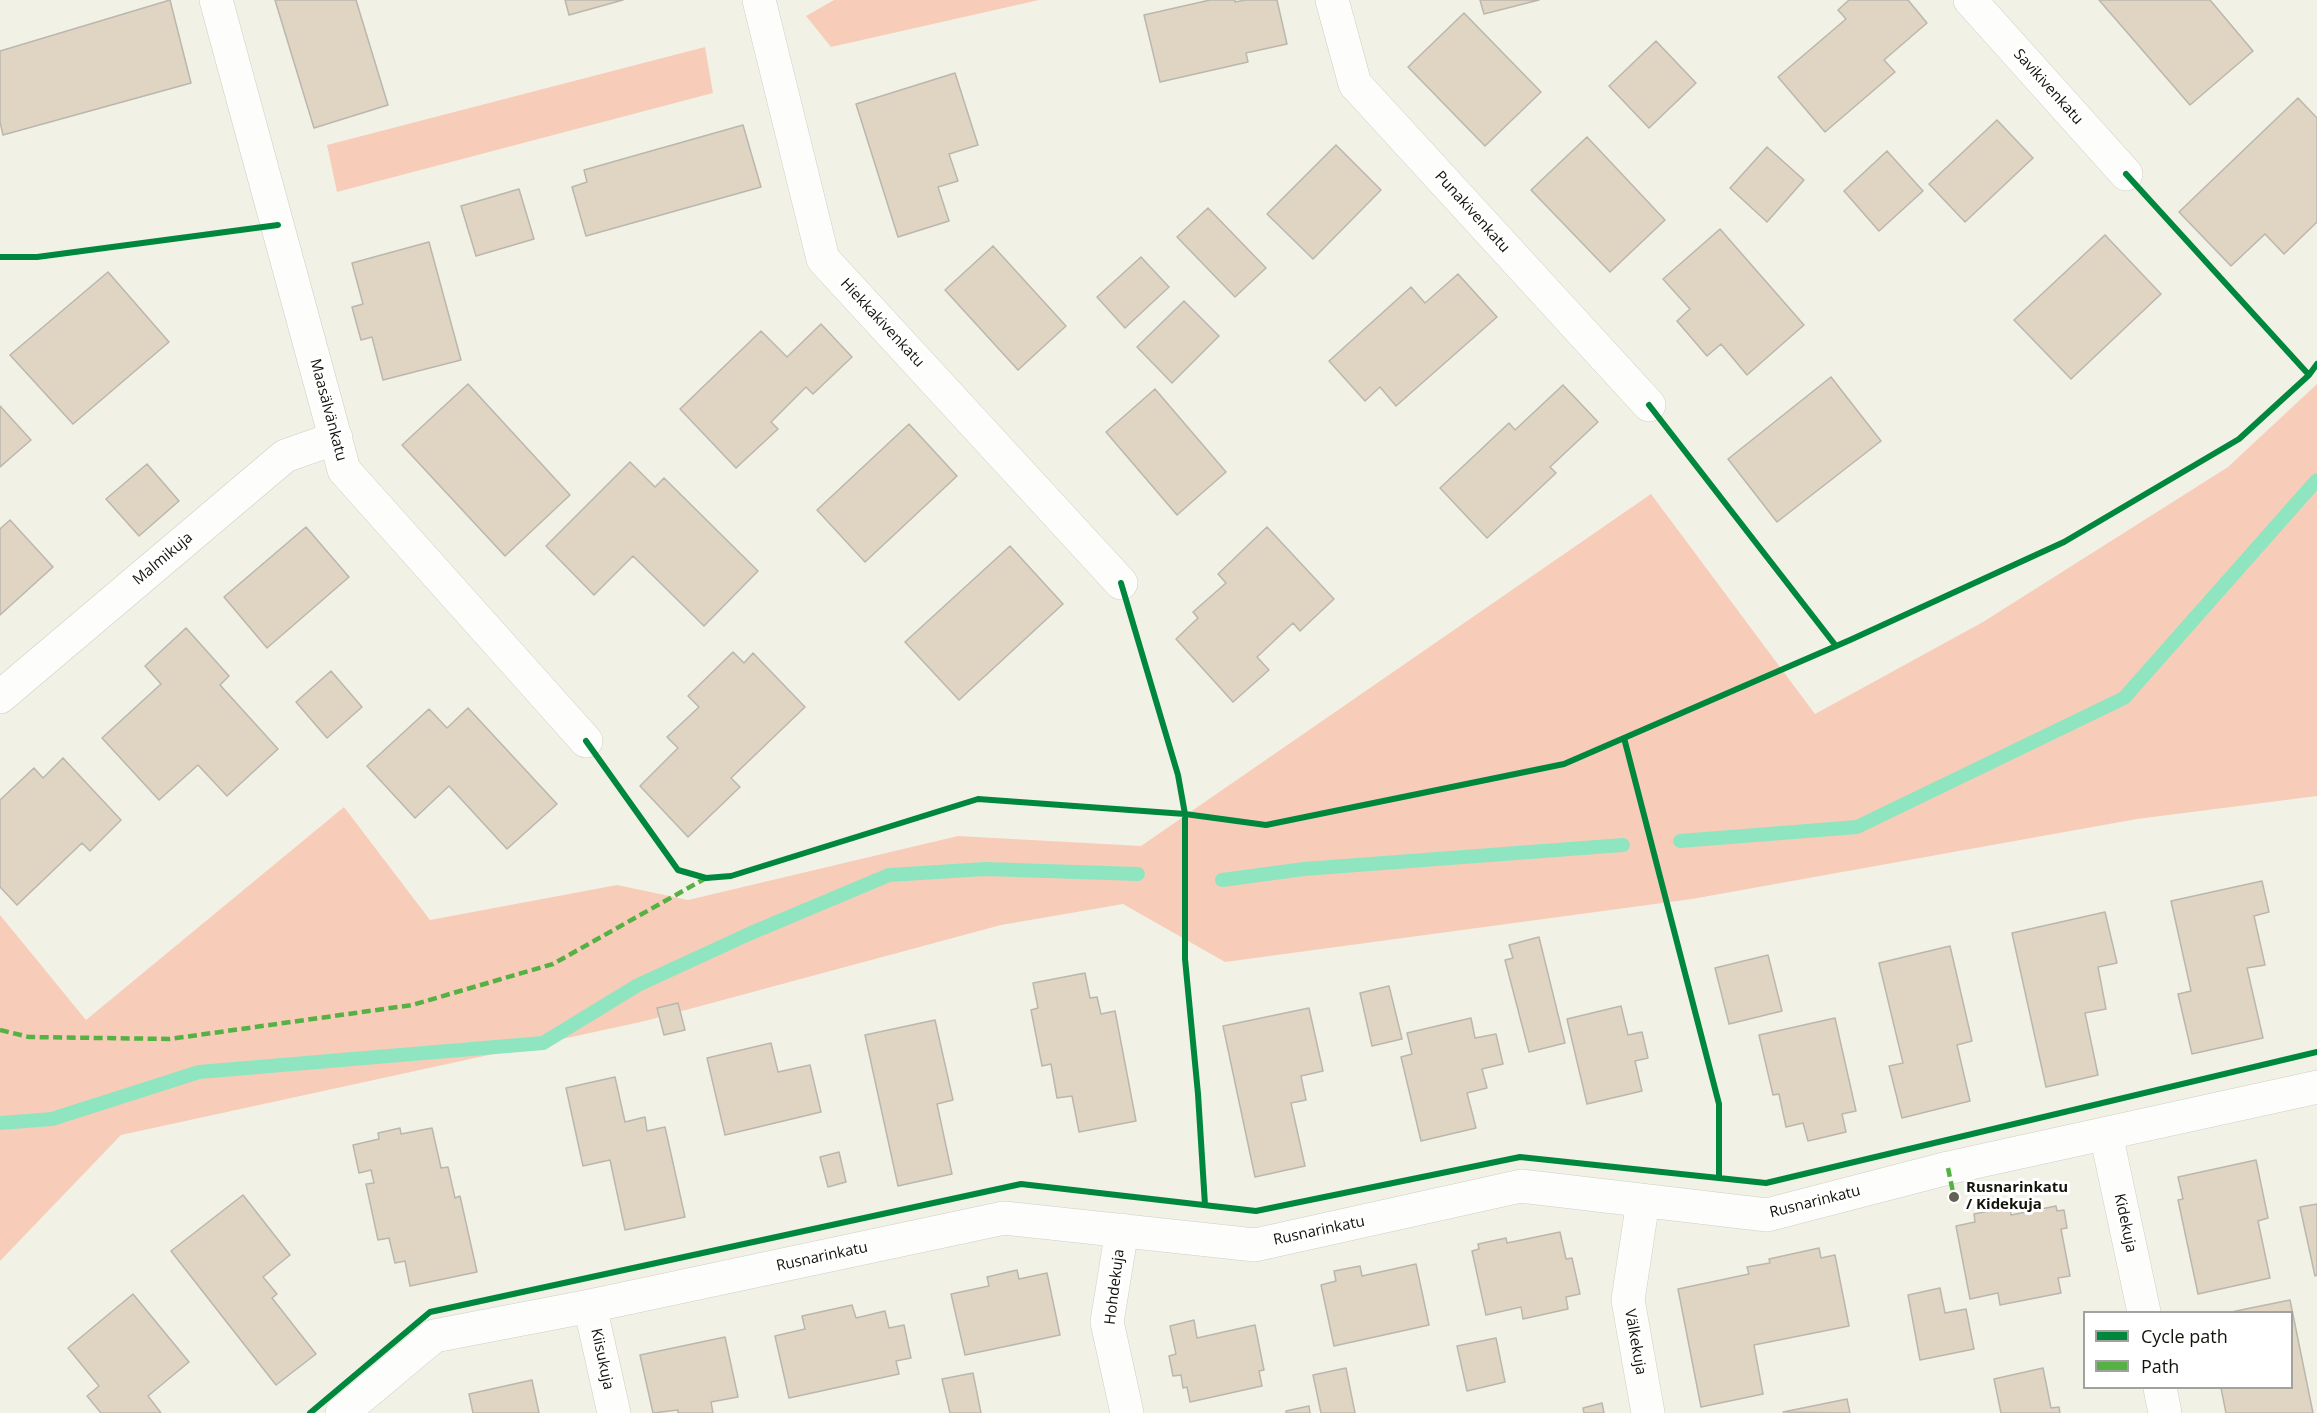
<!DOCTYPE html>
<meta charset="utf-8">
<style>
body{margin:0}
#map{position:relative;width:2317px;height:1413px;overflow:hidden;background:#f2f1e5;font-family:"Open Sans",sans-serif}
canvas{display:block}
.legend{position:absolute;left:2083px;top:1311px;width:210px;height:78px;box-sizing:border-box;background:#fff;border:2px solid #a1a19d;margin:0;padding:8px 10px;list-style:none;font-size:18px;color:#14130b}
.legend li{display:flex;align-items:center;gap:12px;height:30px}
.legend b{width:30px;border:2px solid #a1a19d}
</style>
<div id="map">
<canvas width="2317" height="1413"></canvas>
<ul class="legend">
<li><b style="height:8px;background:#00873e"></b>Cycle path</li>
<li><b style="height:8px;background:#55b144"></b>Path</li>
</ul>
</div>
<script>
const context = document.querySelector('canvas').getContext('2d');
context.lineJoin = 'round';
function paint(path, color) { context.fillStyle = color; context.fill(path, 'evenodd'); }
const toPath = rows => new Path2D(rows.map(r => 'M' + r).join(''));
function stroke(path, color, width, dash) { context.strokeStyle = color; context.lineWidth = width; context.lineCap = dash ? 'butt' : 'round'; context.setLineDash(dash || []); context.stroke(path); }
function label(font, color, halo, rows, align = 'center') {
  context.font = font + ' "Open Sans",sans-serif'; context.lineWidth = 6; context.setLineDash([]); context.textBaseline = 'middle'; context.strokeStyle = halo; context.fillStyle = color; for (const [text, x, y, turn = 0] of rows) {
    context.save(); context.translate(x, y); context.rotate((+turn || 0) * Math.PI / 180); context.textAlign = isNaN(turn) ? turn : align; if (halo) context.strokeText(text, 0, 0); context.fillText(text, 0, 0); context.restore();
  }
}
const green = toPath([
 [834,0,1039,0,831,47,806,16],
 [705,47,713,93,337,192,327,145],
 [2317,384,2317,796,2137,819,1692,899,1225,962,1123,904,1001,925,645,1021,121,1135,0,1261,0,915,86,1020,344,807,430,920,617,885,688,900,958,836,1141,846,1651,494,1815,714,1983,622,2228,467]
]);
const stream = toPath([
 [1680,841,1857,827,2124,698,2317,480],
 [1222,880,1304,869,1623,845],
 [0,1123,52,1119,199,1072,543,1043,638,985,751,933,889,875,985,869,1138,874]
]);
const building = toPath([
 [170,0,191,83,3,135,0,122,0,51,170,0],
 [275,0,356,0,388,105,314,128,275,0],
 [565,0,623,0,569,15,565,0],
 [1210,0,1235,0,1235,2,1245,0,1277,0,1287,44,1246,53,1248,62,1160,82,1144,15,1210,0],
 [1480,0,1539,0,1484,14,1480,0],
 [1849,0,1908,0,1927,23,1884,60,1895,72,1825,132,1778,77,1846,19,1838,10,1849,0],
 [2099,0,2210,0,2253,51,2190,105,2099,0],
 [1464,13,1541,92,1485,146,1408,67,1464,13],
 [1656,41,1696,83,1649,128,1609,86,1656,41],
 [955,73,978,145,949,154,958,181,938,187,949,221,898,237,856,104,955,73],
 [2298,98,2317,118,2317,222,2284,254,2265,234,2231,266,2179,212,2298,98],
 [1997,120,2033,158,1965,222,1929,184,1997,120],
 [743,125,761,187,586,236,572,187,587,182,584,170,743,125],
 [1587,137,1665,220,1610,272,1531,190,1587,137],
 [1336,145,1381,190,1313,259,1267,214,1336,145],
 [1767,147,1804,180,1767,222,1730,188,1767,147],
 [1887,151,1923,191,1879,231,1844,191,1887,151],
 [519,189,534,239,476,256,461,206,519,189],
 [1208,208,1266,268,1235,297,1177,237,1208,208],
 [1720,229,1804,325,1747,375,1721,344,1707,356,1677,321,1690,309,1663,279,1720,229],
 [2105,235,2161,294,2071,379,2014,320,2105,235],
 [429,242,461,360,383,380,372,337,361,340,352,307,363,304,352,263,429,242],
 [993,246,1066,326,1018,370,945,290,993,246],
 [1141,257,1169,287,1125,328,1097,297,1141,257],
 [108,272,169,342,73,424,10,355,108,272],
 [1458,274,1497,317,1396,406,1380,387,1365,401,1329,361,1411,287,1425,303,1458,274],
 [1184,301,1219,336,1172,383,1137,347,1184,301],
 [821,324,852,357,813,394,806,387,771,422,778,429,736,468,680,409,761,331,787,357,821,324],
 [1831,377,1881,441,1777,522,1728,459,1831,377],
 [468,384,570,495,505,556,402,445,468,384],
 [1563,385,1598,422,1550,467,1556,473,1487,538,1440,488,1509,423,1515,430,1563,385],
 [1155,389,1226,472,1177,515,1106,432,1155,389],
 [0,406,31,440,0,467,0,406],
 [909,424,957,476,865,562,817,510,909,424],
 [630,462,655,487,664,478,758,571,704,626,633,556,594,595,546,546,630,462],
 [147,464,179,501,139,536,106,499,147,464],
 [10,520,53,567,0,615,0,529,10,520],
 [306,527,349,577,267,648,224,597,306,527],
 [1267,527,1334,599,1300,631,1293,623,1257,657,1269,670,1233,702,1176,639,1198,618,1193,612,1226,583,1218,574,1267,527],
 [1010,546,1063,604,959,700,905,642,1010,546],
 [186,628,229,676,220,685,278,749,227,796,198,765,159,800,102,738,161,684,145,666,186,628],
 [733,652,744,663,753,653,805,707,731,778,740,787,688,837,640,786,678,748,667,737,699,707,688,696,733,652],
 [331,671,362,707,327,738,296,702,331,671],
 [468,708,557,804,507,849,449,786,415,818,367,766,429,709,447,728,468,708],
 [63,758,121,820,90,851,82,843,17,905,0,887,0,800,34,768,43,778,63,758],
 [2262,881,2269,912,2254,916,2265,965,2247,968,2263,1038,2192,1054,2178,994,2191,991,2171,901,2262,881],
 [2105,912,2117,963,2098,967,2106,1009,2085,1013,2098,1075,2046,1087,2012,933,2105,912],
 [1539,937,1565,1043,1529,1052,1505,960,1513,958,1509,945,1539,937],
 [1950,946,1972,1041,1957,1045,1970,1101,1902,1118,1889,1066,1903,1063,1879,963,1950,946],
 [1768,955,1782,1011,1729,1024,1715,968,1768,955],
 [1085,973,1090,998,1097,997,1101,1014,1115,1011,1136,1121,1079,1132,1072,1096,1057,1098,1051,1064,1042,1066,1031,1010,1038,1008,1033,983,1085,973],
 [1389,986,1402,1039,1372,1046,1360,993,1389,986],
 [678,1003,685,1030,664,1035,657,1008,678,1003],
 [1621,1006,1628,1035,1642,1032,1648,1058,1635,1061,1642,1091,1587,1104,1567,1019,1621,1006],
 [1309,1008,1323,1071,1301,1076,1306,1100,1291,1103,1305,1166,1255,1177,1223,1026,1309,1008],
 [1471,1018,1475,1038,1496,1034,1503,1064,1482,1069,1487,1088,1467,1093,1476,1128,1421,1141,1401,1057,1412,1054,1407,1033,1471,1018],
 [1835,1018,1856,1111,1842,1114,1846,1132,1808,1141,1803,1123,1786,1127,1779,1094,1773,1095,1759,1035,1835,1018],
 [935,1020,953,1100,937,1104,952,1174,898,1186,865,1035,935,1020],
 [771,1043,778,1072,810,1065,821,1112,725,1135,707,1058,771,1043],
 [615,1077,625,1122,645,1117,647,1131,665,1127,685,1217,625,1230,610,1160,583,1166,566,1088,615,1077],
 [400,1128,401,1134,432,1128,441,1168,448,1167,455,1198,460,1196,477,1272,410,1286,405,1261,395,1263,389,1238,378,1240,366,1184,374,1183,371,1170,359,1173,353,1145,379,1139,378,1133,400,1128],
 [839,1152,846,1182,828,1187,820,1157,839,1152],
 [2256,1160,2268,1218,2258,1221,2270,1278,2198,1294,2178,1200,2183,1199,2178,1177,2256,1160],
 [243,1195,290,1255,263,1277,277,1294,272,1298,316,1354,276,1385,171,1251,243,1195],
 [2317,1204,2317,1275,2315,1276,2300,1207,2317,1204],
 [2056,1206,2057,1211,2064,1210,2067,1228,2061,1229,2070,1276,2058,1278,2061,1293,2000,1305,1998,1293,1970,1299,1956,1226,1975,1222,1974,1214,2010,1207,2011,1215,2056,1206],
 [1560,1232,1566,1259,1572,1258,1580,1294,1566,1297,1568,1309,1523,1319,1521,1307,1486,1315,1472,1251,1479,1249,1478,1244,1506,1238,1507,1243,1560,1232],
 [1819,1248,1821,1258,1835,1255,1849,1326,1754,1345,1763,1394,1701,1407,1678,1289,1749,1274,1747,1267,1770,1263,1769,1259,1819,1248],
 [1416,1264,1429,1325,1334,1346,1321,1285,1336,1281,1334,1271,1360,1266,1362,1276,1416,1264],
 [1017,1270,1019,1279,1047,1273,1060,1335,965,1355,951,1294,989,1286,987,1277,1017,1270],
 [1940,1288,1945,1313,1966,1309,1974,1349,1920,1360,1908,1295,1940,1288],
 [133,1294,189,1362,148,1396,161,1413,101,1413,87,1396,99,1386,68,1348,133,1294],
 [2290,1300,2313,1413,2226,1413,2221,1388,2292,1388,2292,1312,2231,1312,2290,1300],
 [852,1305,856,1318,885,1311,889,1328,904,1325,911,1358,896,1361,899,1374,789,1398,775,1336,805,1329,802,1316,852,1305],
 [1194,1320,1197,1338,1255,1325,1264,1370,1259,1371,1262,1386,1190,1402,1187,1387,1183,1388,1181,1375,1173,1376,1169,1356,1176,1354,1170,1326,1194,1320],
 [725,1337,738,1397,711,1402,713,1413,678,1413,678,1410,653,1413,640,1355,725,1337],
 [1496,1338,1505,1382,1467,1391,1457,1346,1496,1338],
 [1346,1368,1355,1413,1321,1413,1313,1375,1346,1368],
 [2043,1368,2051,1408,2059,1407,2060,1413,2001,1413,1994,1379,2043,1368],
 [973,1373,981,1413,950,1413,942,1379,973,1373],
 [532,1380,539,1413,473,1413,469,1394,532,1380],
 [1847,1399,1850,1413,1783,1412,1847,1399],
 [1602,1403,1604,1413,1584,1413,1583,1408,1602,1403],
 [1309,1406,1310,1413,1286,1413,1286,1411,1309,1406]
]);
const minor = toPath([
 [216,0,344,470,586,741],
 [759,0,823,259,1121,583],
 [1332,0,1355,84,1649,405],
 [1970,0,2126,174],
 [0,697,285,456,336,438],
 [2106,1134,2144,1312],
 [1643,1201,1628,1300,1648,1413],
 [1122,1230,1107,1322,1127,1413],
 [590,1306,614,1413],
 [2160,1388,2165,1413],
 [342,1413,434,1336,590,1306,1004,1218,1255,1245,1521,1186,1767,1215,1948,1168,2317,1087]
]);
const quiet = toPath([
 [0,1030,29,1037,170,1039,412,1005,553,964,706,878],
 [1948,1168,1954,1197]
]);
const cycleway = toPath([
 [2126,174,2309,375],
 [0,257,37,257,278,225],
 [1649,405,1836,646],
 [1121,583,1178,775,1185,814,1185,959,1198,1094,1205,1205],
 [1624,738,1719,1104,1719,1178],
 [586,741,678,870,706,878,731,876,978,799,1185,814,1266,825,1564,764,1850,640,2064,542,2239,439,2309,375,2317,364],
 [310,1413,430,1312,1021,1184,1256,1211,1520,1157,1766,1183,2317,1052]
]);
const markers = [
 [1954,1197,6,"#626157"]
];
const streetNames = [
 ["Savikivenkatu",2048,87,48],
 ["Punakivenkatu",1472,212,48],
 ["Hiekkakivenkatu",882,323,47],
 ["Maasälvänkatu",328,410,75],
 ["Malmikuja",163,559,-40],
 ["Rusnarinkatu",1815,1202,-14],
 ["Kidekuja",2125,1223,78],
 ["Rusnarinkatu",1319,1231,-12],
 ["Rusnarinkatu",822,1257,-12],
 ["Hohdekuja",1115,1287,-83],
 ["Välkekuja",1635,1342,80],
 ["Kiisukuja",602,1359,78]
];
const poiNames = [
 ["Rusnarinkatu",1966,1188],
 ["/ Kidekuja",1966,1205]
];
paint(green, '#f7cdba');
stroke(stream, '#90e5c1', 14);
paint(building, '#e0d4c3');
stroke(building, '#bab7ae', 1.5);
stroke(minor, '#cfcec5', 34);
stroke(minor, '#fdfdfb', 33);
stroke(quiet, '#55b144', 4.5, [9, 4.5]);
stroke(cycleway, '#00873e', 6);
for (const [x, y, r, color] of markers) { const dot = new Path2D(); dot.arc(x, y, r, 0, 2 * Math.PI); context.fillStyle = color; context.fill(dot); stroke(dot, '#fff', 2); }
label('15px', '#14130b', '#fff', streetNames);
label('bold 15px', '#14130b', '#fff', poiNames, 'left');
</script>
